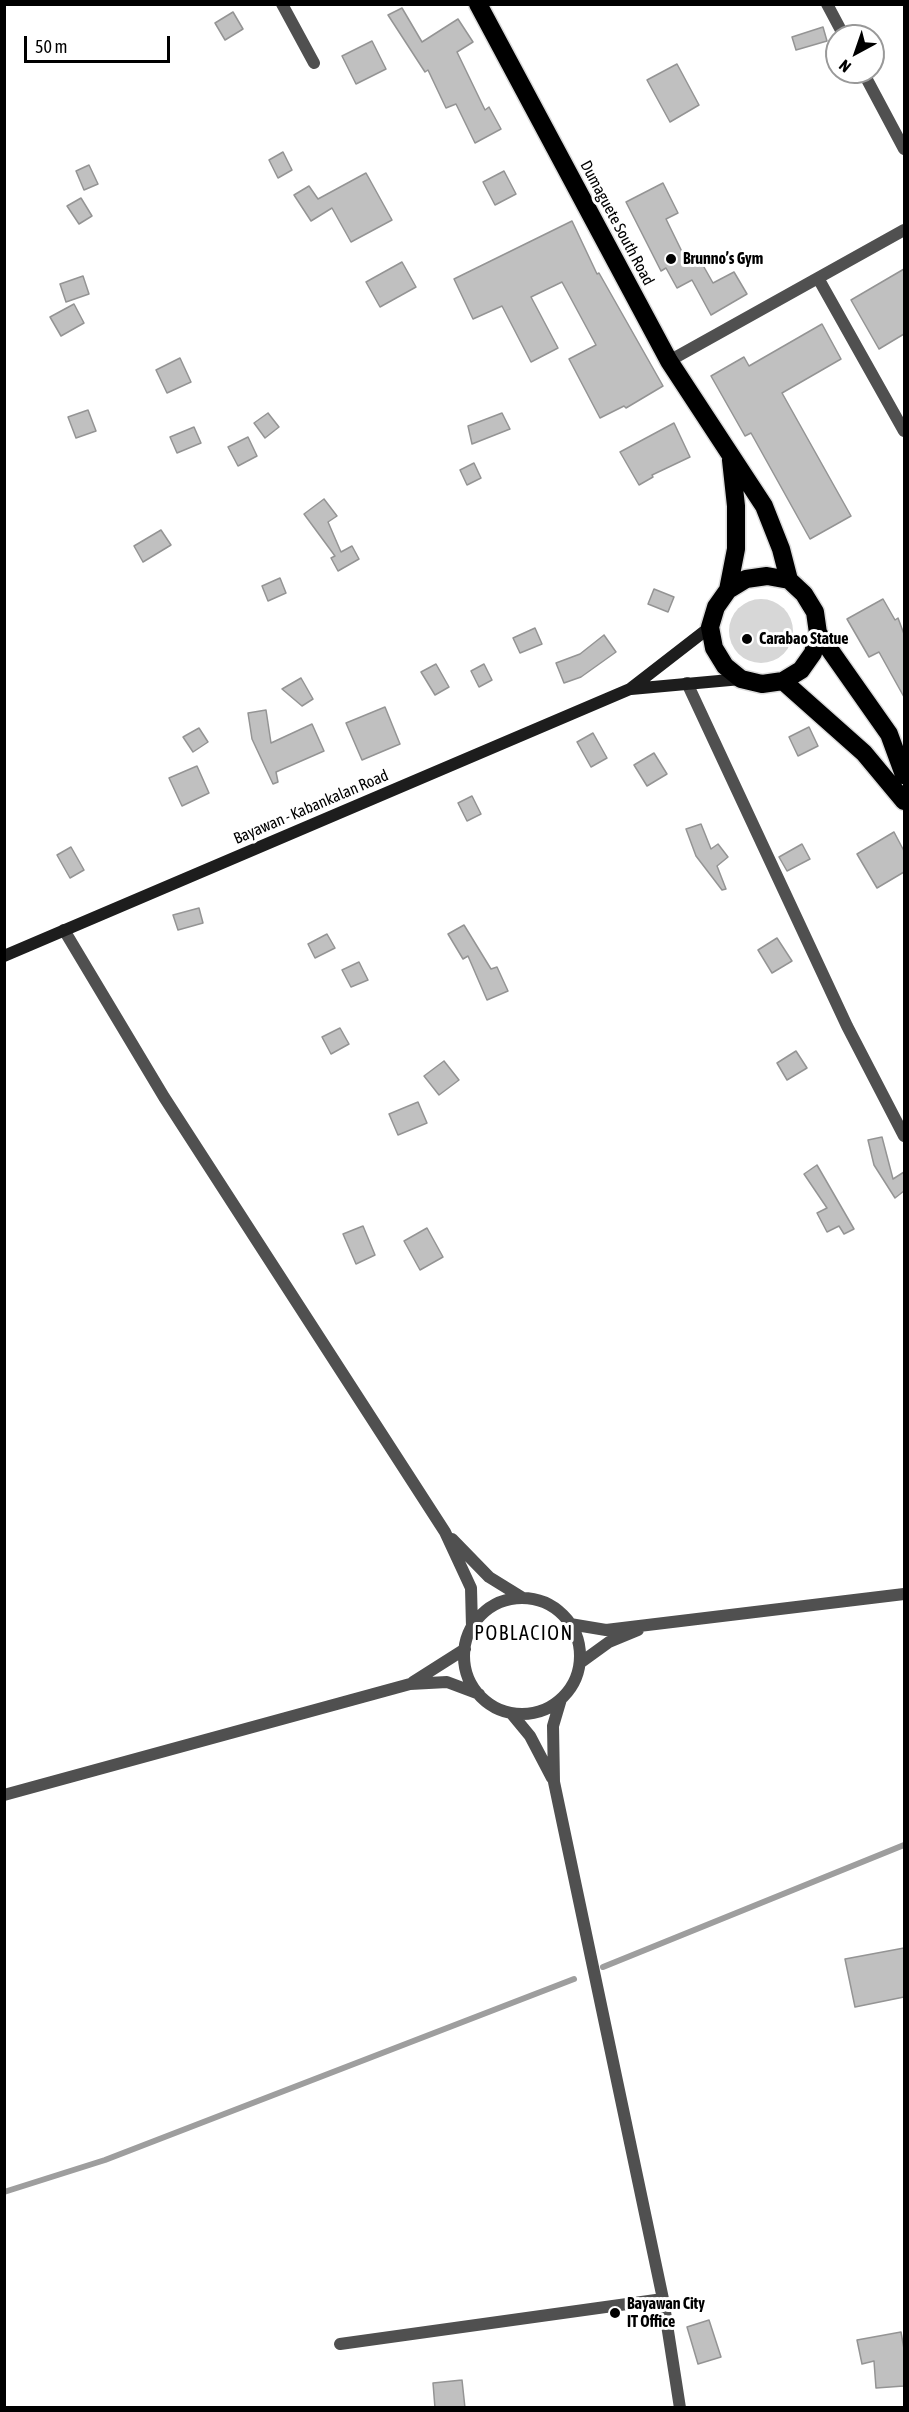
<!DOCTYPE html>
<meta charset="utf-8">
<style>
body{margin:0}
#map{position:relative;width:909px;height:2412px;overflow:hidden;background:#fff;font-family:"Asap Condensed",sans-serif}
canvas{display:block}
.frame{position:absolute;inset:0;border:6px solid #000;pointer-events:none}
.north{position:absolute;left:825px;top:24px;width:60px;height:60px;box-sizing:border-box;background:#fff;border:2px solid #999;border-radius:50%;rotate:220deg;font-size:16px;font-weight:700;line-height:24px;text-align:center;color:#000}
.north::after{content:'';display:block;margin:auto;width:21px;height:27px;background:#000;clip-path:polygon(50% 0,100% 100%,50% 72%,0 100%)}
.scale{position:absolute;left:24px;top:36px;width:146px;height:27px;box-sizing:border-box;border:3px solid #000;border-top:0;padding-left:8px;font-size:18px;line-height:21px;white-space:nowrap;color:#000;-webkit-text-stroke:4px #fff;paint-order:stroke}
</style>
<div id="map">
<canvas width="909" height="2412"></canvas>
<div class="frame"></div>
<div class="north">N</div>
<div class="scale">50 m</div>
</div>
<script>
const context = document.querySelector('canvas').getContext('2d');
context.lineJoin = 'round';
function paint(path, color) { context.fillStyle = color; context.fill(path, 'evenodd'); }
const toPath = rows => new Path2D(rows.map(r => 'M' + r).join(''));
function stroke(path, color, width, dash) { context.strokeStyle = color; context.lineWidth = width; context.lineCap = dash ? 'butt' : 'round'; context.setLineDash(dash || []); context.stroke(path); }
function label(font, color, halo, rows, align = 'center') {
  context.font = font + ' "Asap Condensed",sans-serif'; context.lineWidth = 6; context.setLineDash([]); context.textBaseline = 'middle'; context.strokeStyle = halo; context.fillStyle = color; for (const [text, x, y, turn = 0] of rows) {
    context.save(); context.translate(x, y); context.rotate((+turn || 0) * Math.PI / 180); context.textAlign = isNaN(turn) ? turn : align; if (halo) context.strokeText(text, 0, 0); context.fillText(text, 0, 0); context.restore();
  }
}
const green = toPath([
 '729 631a32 32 0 1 1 64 0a32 32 0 1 1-64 0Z'
]);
const stream = toPath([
 [603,1967,904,1845],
 [4,2192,105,2160,574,1979]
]);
const building = toPath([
 [402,8,422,42,458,19,473,42,457,52,485,110,489,107,501,129,475,143,456,104,446,108,428,70,425,72,388,15,402,8],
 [233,12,243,29,225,40,215,23,233,12],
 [823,27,827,41,796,50,792,37,823,27],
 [372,41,386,69,356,84,342,56,372,41],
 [677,64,699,105,670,122,647,80,677,64],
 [283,152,292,170,278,178,269,160,283,152],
 [89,165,98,184,84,190,76,171,89,165],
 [504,171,516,194,495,205,483,182,504,171],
 [366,173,392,220,351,242,332,208,311,221,294,195,309,186,318,199,366,173],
 [663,183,678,213,666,219,689,266,700,260,713,283,734,272,747,294,711,315,692,280,677,288,666,268,661,271,626,202,663,183],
 [81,198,92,216,79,224,67,206,81,198],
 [572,221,597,274,599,273,663,386,626,408,624,406,600,418,569,359,596,345,562,282,531,297,558,348,531,362,502,306,473,319,454,279,572,221],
 [402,262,416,287,380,307,366,282,402,262],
 [904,269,904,334,879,349,851,300,904,269],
 [83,276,89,294,66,302,60,284,83,276],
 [74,304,84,323,61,336,50,317,74,304],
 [822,324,841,359,782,393,851,516,810,539,751,433,745,436,711,376,744,357,749,366,822,324],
 [180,358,191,382,167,393,156,370,180,358],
 [88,410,96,431,76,438,68,417,88,410],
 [268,413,279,427,265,438,254,423,268,413],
 [502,413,510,429,472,444,468,426,502,413],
 [674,423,690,457,652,475,653,477,639,485,620,452,674,423],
 [194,427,201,443,177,453,170,437,194,427],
 [248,437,257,456,238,466,228,447,248,437],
 [474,463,481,478,467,485,460,470,474,463],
 [324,499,337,516,328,522,341,552,352,546,359,559,338,571,331,558,335,556,304,514,324,499],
 [161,530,171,545,143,562,134,546,161,530],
 [280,578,286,593,268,601,262,586,280,578],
 [654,589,674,597,668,612,648,604,654,589],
 [883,599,895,620,898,618,904,634,904,697,879,652,869,657,847,619,883,599],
 [535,628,542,644,520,653,513,638,535,628],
 [604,635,616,652,581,677,564,683,556,663,580,654,604,635],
 [436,664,449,687,435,695,421,672,436,664],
 [484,664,492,680,479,687,471,671,484,664],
 [301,678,313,699,302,706,282,689,301,678],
 [385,707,400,744,362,760,346,723,385,707],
 [266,710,271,743,312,724,324,751,276,772,278,782,273,784,252,739,248,713,266,710],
 [809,727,818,746,798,756,789,737,809,727],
 [199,728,208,742,193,752,183,737,199,728],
 [593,733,607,758,591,767,577,742,593,733],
 [654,753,667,774,647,786,634,765,654,753],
 [197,766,209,793,182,806,169,778,197,766],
 [472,796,481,814,467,821,458,803,472,796],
 [701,824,711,849,718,844,728,857,717,866,726,889,722,890,696,856,686,829,701,824],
 [894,832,904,851,904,872,877,888,857,854,894,832],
 [802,844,810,859,787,871,779,857,802,844],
 [71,847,84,870,70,878,57,855,71,847],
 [199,908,203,923,178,930,173,915,199,908],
 [464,925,491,969,497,967,508,991,487,1000,468,956,463,959,448,934,464,925],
 [327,934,335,948,315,958,308,944,327,934],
 [777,938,792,961,772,973,758,950,777,938],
 [359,962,368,980,351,987,342,970,359,962],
 [340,1028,349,1044,331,1054,322,1037,340,1028],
 [796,1051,807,1068,787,1080,777,1063,796,1051],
 [444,1061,459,1080,439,1095,424,1076,444,1061],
 [418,1102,427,1123,398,1135,389,1114,418,1102],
 [882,1137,893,1179,904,1172,904,1191,895,1198,874,1165,868,1140,882,1137],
 [817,1165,854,1229,844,1234,839,1226,827,1232,817,1213,827,1208,804,1174,817,1165],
 [363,1226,375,1255,356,1264,343,1234,363,1226],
 [427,1228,443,1257,420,1270,404,1241,427,1228],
 [904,1948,904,1997,855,2007,845,1959,904,1948],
 [709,2320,721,2357,698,2364,687,2327,709,2320],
 [901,2332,904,2349,904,2386,876,2388,874,2361,862,2364,857,2340,901,2332],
 [462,2380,465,2408,435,2408,433,2383,462,2380]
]);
const street = toPath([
 [282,4,314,63],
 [827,4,844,36],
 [863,72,904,149],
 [818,278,904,431],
 [669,361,904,230],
 [687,683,847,1026,904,1136],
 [64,930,164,1097,445,1532,471,1588,472,1627],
 [452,1539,489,1577,523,1598],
 '464 1656a58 58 0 1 1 116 0a58 58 0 1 1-116 0Z',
 [570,1624,606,1630,904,1594],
 [580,1663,609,1642,638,1630],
 [413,1682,465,1649],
 [561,1699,553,1726,554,1782,663,2299,680,2408],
 [511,1713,530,1736,552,1778],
 [4,1795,410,1684,447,1682,479,1694],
 [340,2344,663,2299]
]);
const secondary = toPath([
 [631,689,741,679],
 [4,956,630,689,710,627]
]);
const highway = toPath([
 [478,4,669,361,764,506,781,549,789,580],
 [767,576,789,580,804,594,815,612,818,633,813,653,801,670,783,681,762,684,741,679,725,666,714,648,710,627,716,607,728,590,746,579,767,576],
 [728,590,736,549,736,506,731,460],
 [818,633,889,734,904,775],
 [783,681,864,753,904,801]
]);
const markers = [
 [671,259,6,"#000"],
 [747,639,6,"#000"],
 [615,2313,6,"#000"]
];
const streetNames = [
 ["Dumaguete South Road",617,223,62],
 ["Bayawan - Kabankalan Road",311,807,-23]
];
const poiNames = [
 ["Brunno’s Gym",683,259],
 ["Carabao Statue",759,639],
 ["Bayawan City",627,2304],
 ["IT Office",627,2322]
];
const quarterNames = [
 ["POBLACION",524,1634]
];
paint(green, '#d7d7d7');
stroke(stream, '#9e9e9e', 6);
paint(building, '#c0c0c0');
stroke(building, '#949494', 1.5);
stroke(highway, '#dbdbdb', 21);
stroke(street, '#505050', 12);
stroke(secondary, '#1d1d1d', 12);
stroke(highway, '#000', 18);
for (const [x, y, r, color] of markers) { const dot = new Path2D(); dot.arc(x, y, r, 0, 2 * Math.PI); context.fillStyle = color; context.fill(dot); stroke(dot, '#fff', 2); }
label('16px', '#000', '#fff', streetNames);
label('bold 16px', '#000', '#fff', poiNames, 'left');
context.letterSpacing = '1.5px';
label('20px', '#000', '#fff', quarterNames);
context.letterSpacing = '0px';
</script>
